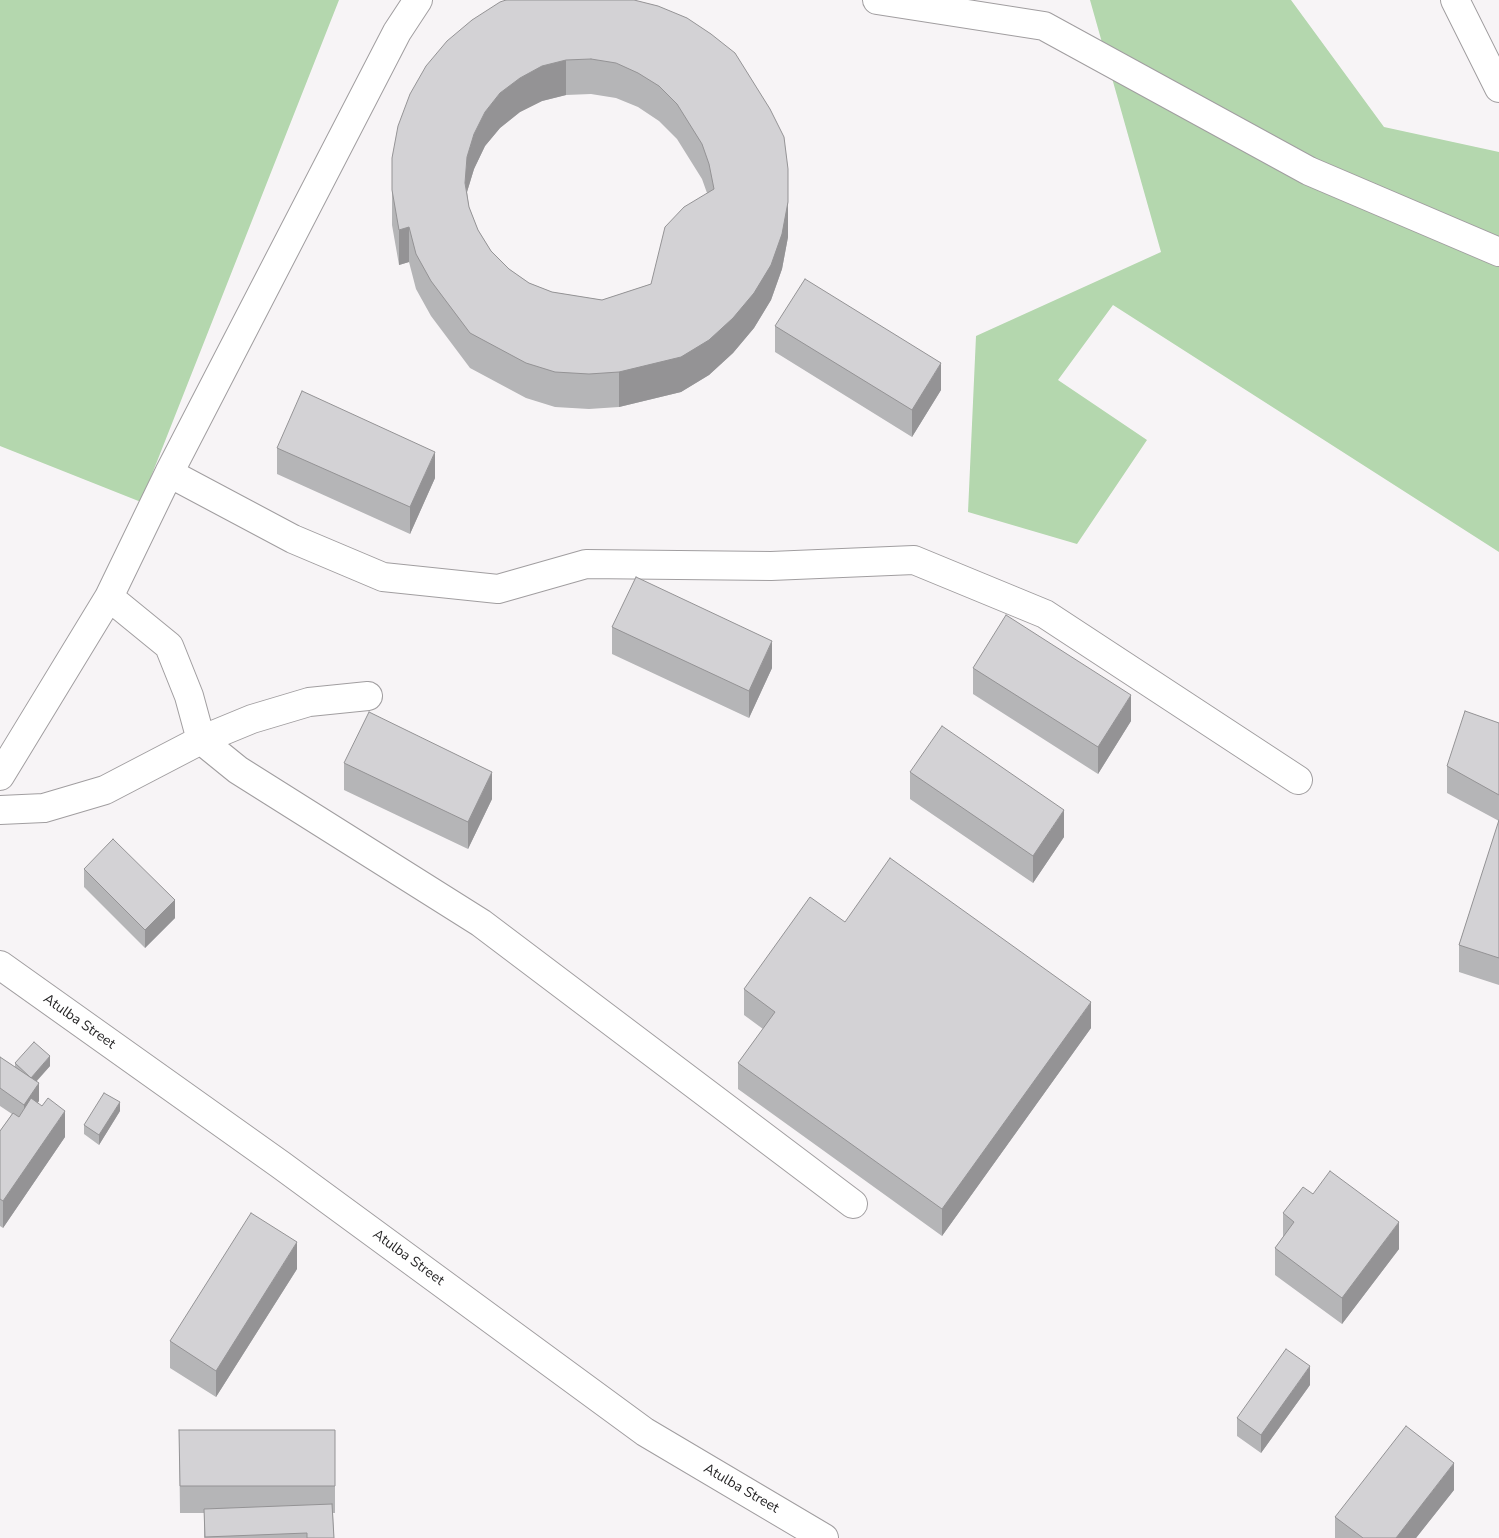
<!DOCTYPE html>
<style>
body{margin:0}
canvas{display:block;background:#f7f4f6}
</style>
<canvas width="1499" height="1538"></canvas>
<script>
const context = document.querySelector('canvas').getContext('2d');
context.lineJoin = 'round';
function paint(path, color) { context.fillStyle = color; context.fill(path, 'evenodd'); }
const toPath = rows => new Path2D(rows.map(r => 'M' + r).join(''));
function stroke(path, color, width, dash) { context.strokeStyle = color; context.lineWidth = width; context.lineCap = dash ? 'butt' : 'round'; context.setLineDash(dash || []); context.stroke(path); }
function label(font, color, halo, rows, align = 'center') {
  context.font = font + ' "Nunito Sans",sans-serif'; context.lineWidth = 5; context.setLineDash([]); context.textBaseline = 'middle'; context.strokeStyle = halo; context.fillStyle = color; for (const [text, x, y, turn = 0] of rows) {
    context.save(); context.translate(x, y); context.rotate((+turn || 0) * Math.PI / 180); context.textAlign = isNaN(turn) ? turn : align; if (halo) context.strokeText(text, 0, 0); context.fillText(text, 0, 0); context.restore();
  }
}
const green = toPath([
 [0,0,339,0,141,502,0,446],
 [1090,0,1291,0,1384,127,1499,152,1499,552,1113,305,1058,380,1147,440,1077,544,968,512,976,336,1161,252]
]);
const minor = toPath([
 [877,0,1044,26,1309,171,1499,252],
 [1455,0,1499,88],
 [169,473,293,539,383,577,498,589,586,564,771,566,914,560,1045,614,1298,780],
 [109,597,169,646,189,696,201,740,238,770,481,923,853,1204],
 [0,776,109,597,169,473,397,32,418,0],
 [0,810,44,808,105,790,201,740,252,719,309,702,368,696],
 [0,965,281,1165,645,1432,824,1538]
]);
const wall = toPath([
 [472,20,770,109,788,204,788,237,782,269,771,300,754,328,733,353,709,375,681,392,619,407,589,409,555,407,526,398,470,368,431,316,416,289,409,262,399,265,392,225,392,158],
 [591,94,616,98,638,107,659,121,677,139,702,179,707,193,651,284,602,300,552,292,529,283,509,269,491,251,478,230,469,207,467,192,474,169,485,146,500,128,520,112,542,101,566,95],
 [775,326,941,390,912,437,775,352],
 [277,448,435,478,410,534,277,474],
 [612,627,772,668,749,718,612,654],
 [973,668,1131,721,1098,774,973,694],
 [1499,723,1499,985,1459,972,1459,945,1499,821,1447,793,1447,766],
 [344,763,492,799,468,849,344,790],
 [910,772,1064,837,1033,883,910,799],
 [84,869,175,918,145,948,84,887],
 [845,922,1091,1028,942,1236,738,1089,738,1063,763,1029,744,1015,744,989],
 [0,1057,15,1067,15,1063,50,1066,37,1081,39,1101,37,1103,65,1137,3,1228,0,1226,0,1131,12,1114,0,1106],
 [120,1111,99,1145,84,1134,84,1125],
 [1313,1194,1399,1249,1342,1324,1275,1275,1275,1248,1283,1237,1283,1213],
 [297,1269,216,1397,170,1368,170,1341],
 [1310,1385,1261,1453,1237,1436,1237,1418],
 [179,1430,335,1430,335,1513,333,1513,334,1538,204,1538,204,1513,180,1513],
 [1454,1490,1416,1538,1335,1538,1335,1517]
]);
const shadedWall = toPath([
 [566,60,566,95,542,101,520,112,500,128,485,146,474,169,467,192,465,183,467,157,474,134,485,112,500,93,520,78,542,66],
 [788,169,788,237,782,269,771,300,754,328,733,353,709,375,681,392,619,407,619,372],
 [409,227,409,262,399,265,399,230],
 [941,363,941,390,912,437,912,410],
 [435,452,435,478,410,534,410,507],
 [772,641,772,668,749,718,749,691],
 [1131,695,1131,721,1098,774,1098,747],
 [492,772,492,799,468,849,468,822],
 [1064,810,1064,837,1033,883,1033,856],
 [175,900,175,918,145,948,145,930],
 [1091,1002,1091,1028,942,1236,942,1209],
 [50,1056,50,1066,31,1087,31,1078],
 [39,1083,39,1101,24,1123,24,1105],
 [120,1102,120,1111,99,1145,99,1135],
 [65,1111,65,1137,3,1228,3,1201],
 [1399,1222,1399,1249,1342,1324,1342,1298],
 [297,1242,297,1269,216,1397,216,1371],
 [1310,1366,1310,1385,1261,1453,1261,1435],
 [1454,1463,1454,1490,1416,1538,1396,1538]
]);
const building = toPath([
 [506,0,634,0,658,6,687,18,711,34,735,53,770,109,784,137,788,169,788,202,782,234,771,265,754,293,733,318,709,340,681,357,619,372,589,374,555,372,526,363,470,333,431,281,416,254,409,227,399,230,392,190,392,158,398,126,410,94,426,66,447,41,472,20,500,2,506,0],
 [591,59,616,63,638,73,659,86,677,104,702,144,709,164,714,189,684,207,665,227,651,284,602,300,552,292,529,283,509,269,491,251,478,230,469,207,465,183,467,157,474,134,485,112,500,93,520,78,542,66,566,60,591,59],
 [805,279,941,363,912,410,775,326,805,279],
 [302,391,435,452,410,507,277,448,302,391],
 [636,577,772,641,749,691,612,627,636,577],
 [1006,615,1131,695,1098,747,973,668,1006,615],
 [1465,711,1499,723,1499,795,1447,766,1465,711],
 [369,712,492,772,468,822,344,763,369,712],
 [942,726,1064,810,1033,856,910,772,942,726],
 [1499,820,1499,958,1459,945,1499,820],
 [113,839,175,900,145,930,84,869,113,839],
 [890,858,1091,1002,942,1209,738,1063,775,1012,744,989,810,897,845,922,890,858],
 [34,1042,50,1056,31,1078,15,1063,34,1042],
 [0,1057,39,1083,24,1105,0,1088,0,1057],
 [104,1093,120,1102,99,1135,84,1125,104,1093],
 [31,1098,42,1106,48,1098,65,1111,3,1201,0,1199,0,1131,13,1113,19,1117,31,1098],
 [1330,1171,1399,1222,1342,1298,1275,1248,1294,1222,1283,1213,1303,1187,1313,1194,1330,1171],
 [251,1213,297,1242,216,1371,170,1341,251,1213],
 [1286,1349,1310,1366,1261,1435,1237,1418,1286,1349],
 [1406,1426,1454,1463,1396,1538,1363,1538,1335,1517,1406,1426],
 [179,1430,335,1430,335,1486,180,1486,179,1430],
 [332,1504,334,1538,307,1538,307,1533,205,1537,204,1509,332,1504]
]);
const streetNames = [
 ["Atulba Street",79,1022,35],
 ["Atulba Street",408,1258,36],
 ["Atulba Street",741,1489,30]
];
paint(green, '#b4d7ae');
stroke(minor, '#a19ea0', 30);
stroke(minor, '#fff', 28);
paint(wall, '#b5b5b7');
paint(shadedWall, '#949395');
paint(building, '#d3d2d5');
stroke(building, '#949395', 1);
label('14px', '#262526', '#fff', streetNames);
</script>
